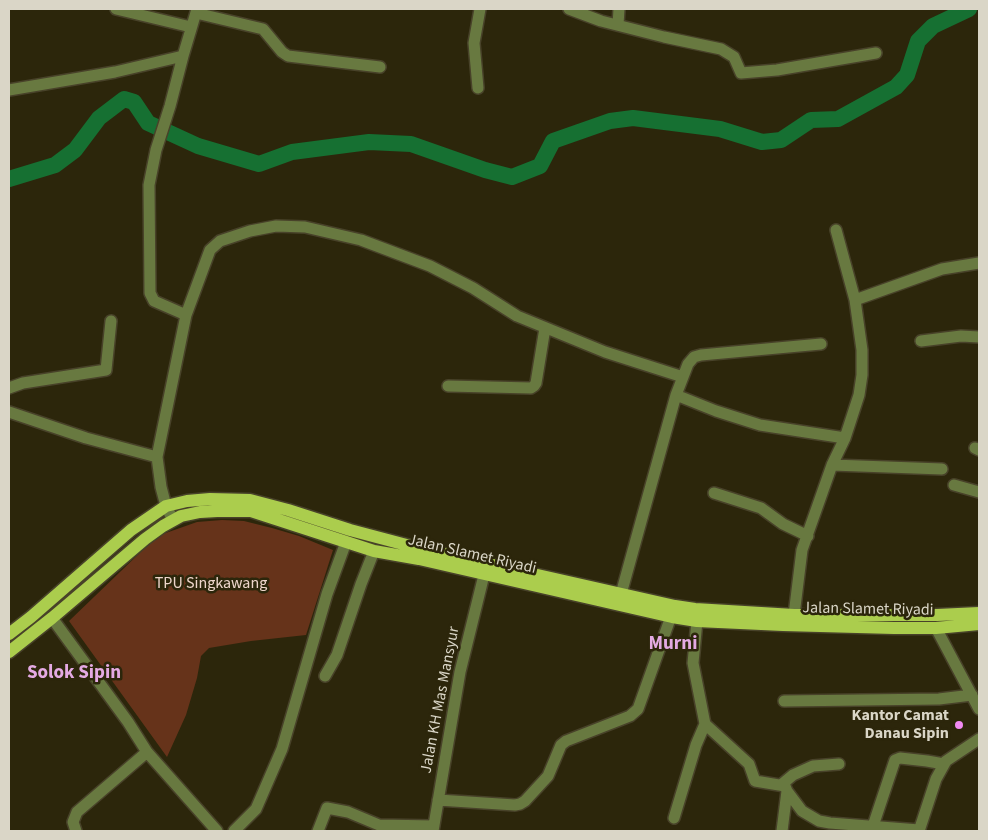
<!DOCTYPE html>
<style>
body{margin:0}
#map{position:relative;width:988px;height:840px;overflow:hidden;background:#2c260b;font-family:"Source Sans 3",sans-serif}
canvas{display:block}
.frame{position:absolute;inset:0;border:10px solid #dad6c7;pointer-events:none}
</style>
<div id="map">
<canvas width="988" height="840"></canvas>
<div class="frame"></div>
</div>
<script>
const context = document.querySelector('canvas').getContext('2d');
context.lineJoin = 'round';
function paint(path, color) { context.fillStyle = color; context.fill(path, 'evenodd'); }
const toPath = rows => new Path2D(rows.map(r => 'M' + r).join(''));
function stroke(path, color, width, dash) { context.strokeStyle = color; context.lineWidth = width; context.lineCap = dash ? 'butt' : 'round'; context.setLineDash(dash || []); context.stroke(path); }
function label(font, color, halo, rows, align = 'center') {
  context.font = font + ' "Source Sans 3",sans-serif'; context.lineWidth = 5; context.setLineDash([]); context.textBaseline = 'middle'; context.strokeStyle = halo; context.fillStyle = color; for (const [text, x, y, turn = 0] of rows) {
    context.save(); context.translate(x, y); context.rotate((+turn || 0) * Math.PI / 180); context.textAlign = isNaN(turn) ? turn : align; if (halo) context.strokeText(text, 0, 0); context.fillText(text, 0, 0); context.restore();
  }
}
const green = toPath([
 [222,520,244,521,272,528,299,536,333,550,306,635,251,641,209,648,201,656,197,678,186,715,167,757,69,621,147,546,163,534,197,522]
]);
const river = toPath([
 [9,179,55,165,75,150,99,118,124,99,134,102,148,123,198,146,259,164,292,152,369,142,411,144,485,170,512,177,540,166,553,141,610,121,633,118,720,129,762,142,781,140,811,120,838,119,896,87,907,75,918,41,933,26,969,9]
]);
const minor = toPath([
 [116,9,191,27],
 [569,9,601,21,664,37,721,49,734,57,741,73,777,70,876,53],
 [196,13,263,29,282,52,288,56,380,67],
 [618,25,619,9],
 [478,88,474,43,480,9],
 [9,90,115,72,183,56],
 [855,300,942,269,979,263],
 [186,315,154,301,150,293,149,185,156,150,170,106,183,56,197,9],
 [921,341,961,336,979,337],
 [448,386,531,388,534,386,536,383,545,328],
 [9,388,23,383,106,370,111,321],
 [676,395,716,411,760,425,845,438],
 [9,412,86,438,157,457],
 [975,448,979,450],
 [832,465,942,469],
 [954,485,979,492],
 [714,493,761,508,783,524,808,536],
 [173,520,166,506,161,487,157,457,186,315,210,250,220,241,250,231,276,226,305,227,361,240,430,266,473,288,517,316,605,352,683,377],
 [621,594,676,395,688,364,694,357,701,355,821,344],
 [794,615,802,550,832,465,845,438,859,395,862,375,862,350,855,300,836,230],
 [52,618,128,722,147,752,217,831],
 [697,621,693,663,705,724,749,764,755,781,785,786,787,791,782,831],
 [936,628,979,709],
 [325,676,337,655,361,584,374,551],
 [784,701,939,699,972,695],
 [781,785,793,775,813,766,839,764],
 [787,791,802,811,819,821,830,823,919,830],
 [438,800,515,805,520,804,525,801,548,776,561,745,566,741,630,716,638,709,674,608],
 [674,818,696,745,705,724],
 [873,826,895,760,900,758,927,761,944,764],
 [76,831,73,822,77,812,147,752],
 [234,831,256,809,282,749,327,594,346,542],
 [318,831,327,808,348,812,379,825,434,826],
 [433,831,460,672,484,575],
 [919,831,936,779,946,761,979,739]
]);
const major = toPath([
 [9,634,31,617,131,530,166,506,187,501,210,499,250,500,288,510,350,530,418,548,675,606,695,609,794,615,937,615,979,613],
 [9,652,52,618,145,539,163,526,181,516,200,512,217,511,251,511,374,551,419,559,672,617,697,621,783,625,894,628,936,628,979,624]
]);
const markers = [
 [959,725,5,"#f28af3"]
];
const streetNames = [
 ["Jalan Slamet Riyadi",472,555,13],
 ["Jalan Slamet Riyadi",868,610,1],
 ["Jalan KH Mas Mansyur",441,700,-79]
];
const parkNames = [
 ["TPU Singkawang",211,584]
];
const poiNames = [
 ["Kantor Camat",949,716],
 ["Danau Sipin",949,734]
];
const quarterNames = [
 ["Murni",673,645],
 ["Solok Sipin",74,674]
];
paint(green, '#66331a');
stroke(river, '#167032', 16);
stroke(minor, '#484229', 14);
stroke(major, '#484229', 15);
stroke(minor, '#687940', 11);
stroke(major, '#abcd4d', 12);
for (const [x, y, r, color] of markers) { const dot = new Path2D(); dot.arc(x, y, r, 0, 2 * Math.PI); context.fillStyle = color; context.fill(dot); stroke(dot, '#2c260b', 2); }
label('16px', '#dad6c7', '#2c260b', streetNames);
label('16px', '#eed6cb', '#2c260b', parkNames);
label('bold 16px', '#dad6c7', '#2c260b', poiNames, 'right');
label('bold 19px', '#e4aae3', '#2c260b', quarterNames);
</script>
